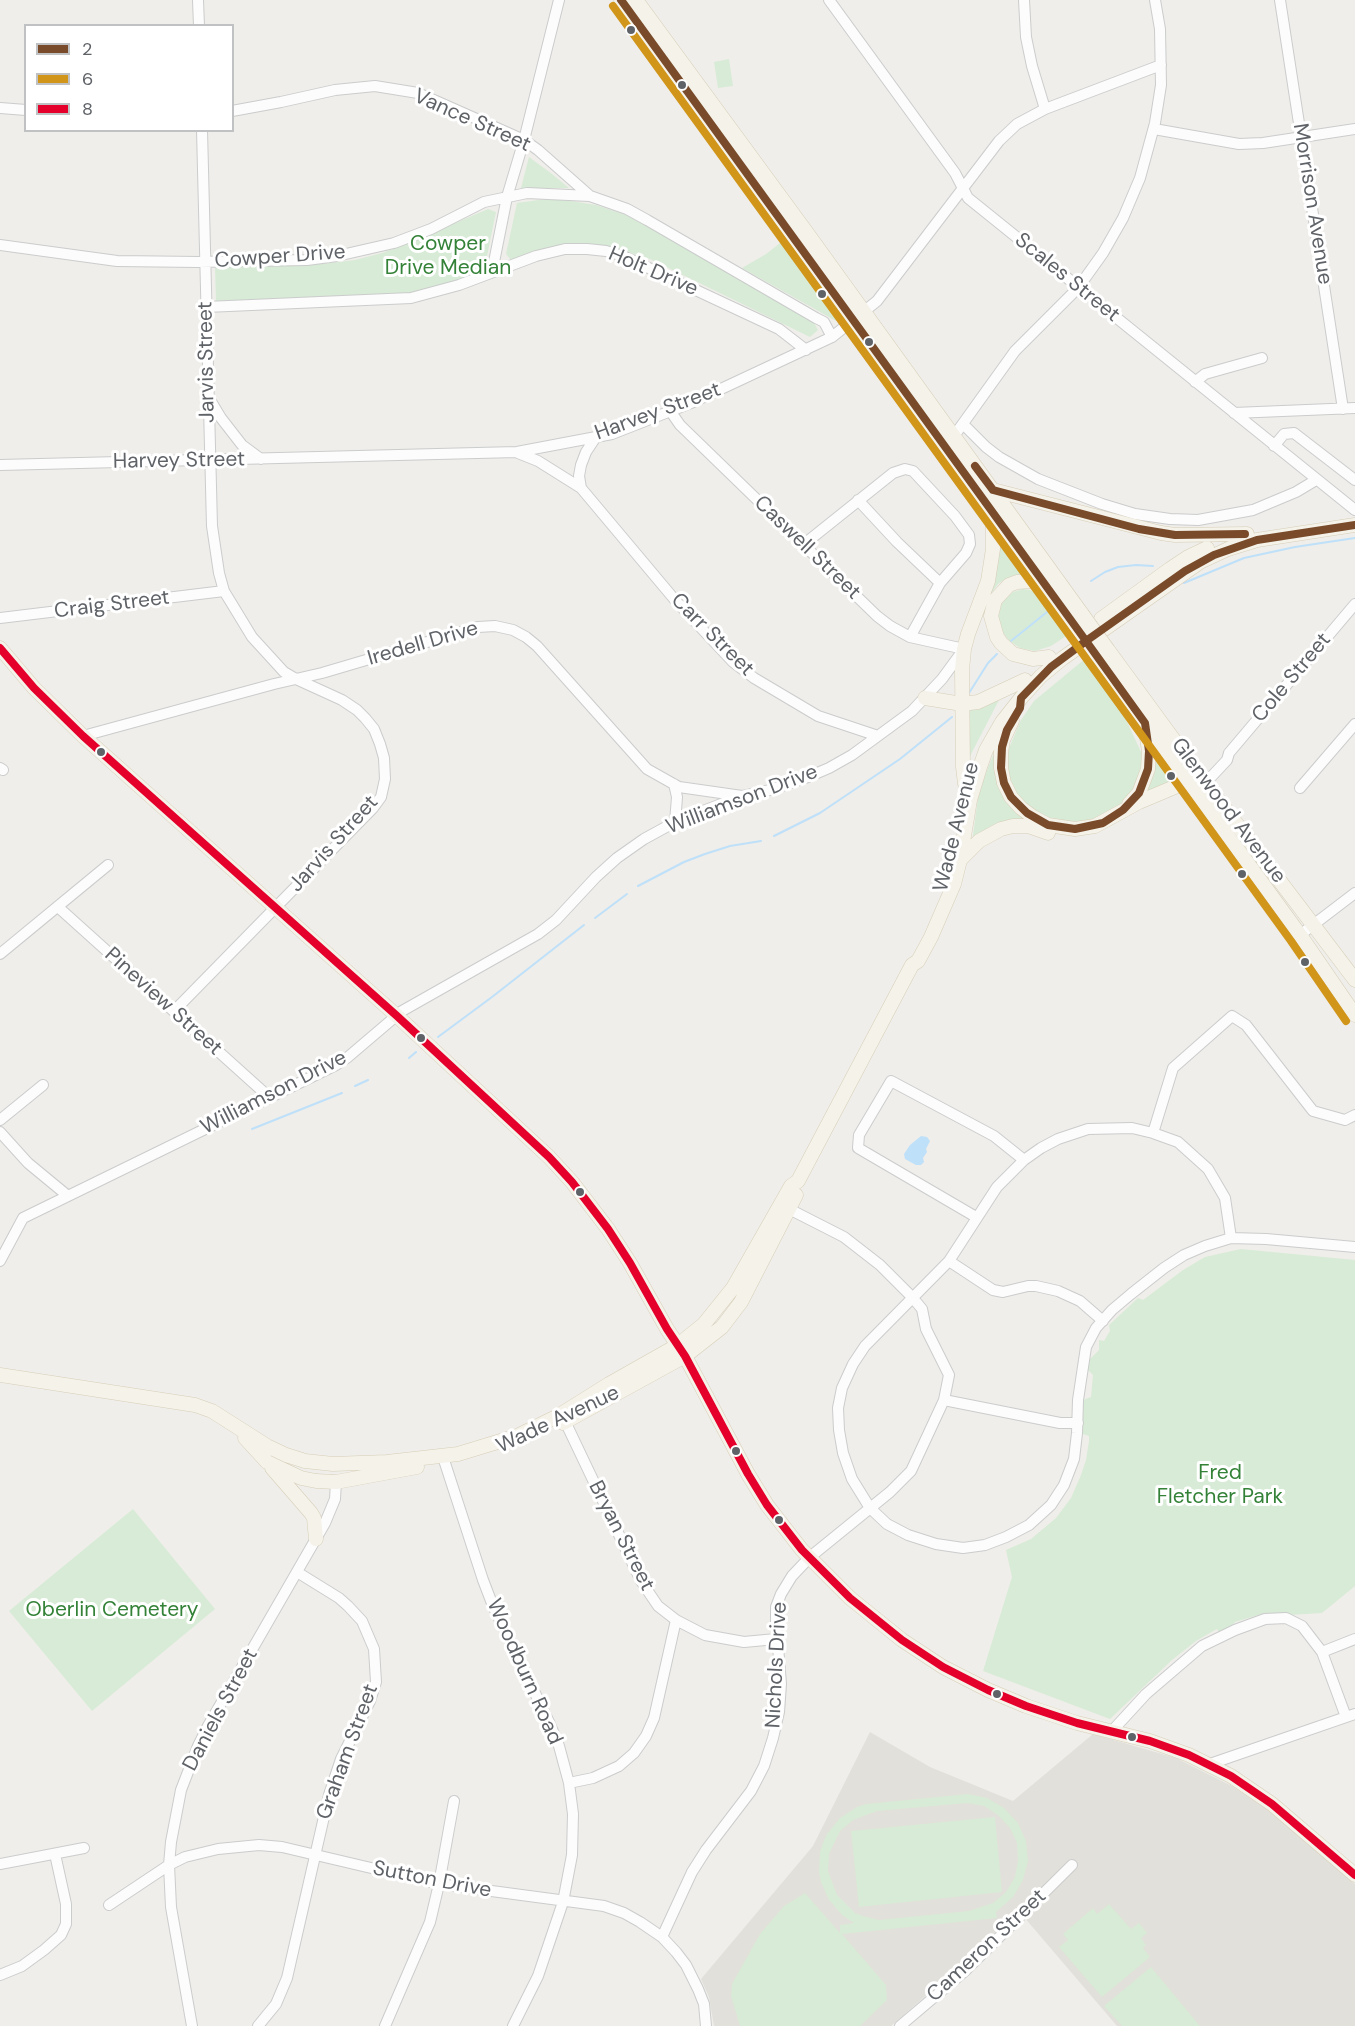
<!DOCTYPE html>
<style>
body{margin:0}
#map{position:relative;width:1355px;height:2026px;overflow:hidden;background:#efeeea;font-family:"DM Sans",sans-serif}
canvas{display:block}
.legend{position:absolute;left:24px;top:24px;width:210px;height:108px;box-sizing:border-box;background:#fff;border:2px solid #bfc1c3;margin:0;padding:8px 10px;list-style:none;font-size:18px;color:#5f6368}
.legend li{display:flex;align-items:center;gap:12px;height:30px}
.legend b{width:30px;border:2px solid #bfc1c3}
</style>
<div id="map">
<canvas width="1355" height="2026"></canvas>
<ul class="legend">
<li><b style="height:8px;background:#7a4b2a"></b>2</li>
<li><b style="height:8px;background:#d1951a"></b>6</li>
<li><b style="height:8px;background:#e4002b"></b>8</li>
</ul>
</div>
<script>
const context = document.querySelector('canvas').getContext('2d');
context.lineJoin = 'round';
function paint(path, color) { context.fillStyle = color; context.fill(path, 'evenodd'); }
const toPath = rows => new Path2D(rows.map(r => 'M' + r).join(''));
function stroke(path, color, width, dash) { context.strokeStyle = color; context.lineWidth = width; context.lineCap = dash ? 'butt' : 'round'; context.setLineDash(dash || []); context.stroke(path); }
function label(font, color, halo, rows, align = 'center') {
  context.font = font + ' "DM Sans",sans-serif'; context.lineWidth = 6; context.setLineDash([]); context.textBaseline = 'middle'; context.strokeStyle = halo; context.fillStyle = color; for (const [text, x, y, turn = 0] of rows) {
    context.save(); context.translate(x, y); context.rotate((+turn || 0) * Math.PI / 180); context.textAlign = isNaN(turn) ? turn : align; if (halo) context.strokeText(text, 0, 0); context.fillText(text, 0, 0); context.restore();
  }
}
const education = toPath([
 [870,1732,930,1767,1013,1801,1093,1734,1176,1758,1232,1786,1268,1810,1355,1884,1355,2026,1117,2026,1018,1910,963,1963,891,2026,714,2026,709,1997,701,1979,813,1846]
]);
const green = toPath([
 [729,59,733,86,718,88,714,62],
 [529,157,552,174,569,188,521,188],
 [553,198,596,205,629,216,814,323,818,330,810,337,650,259,615,248,574,244,511,260,506,254,517,203],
 [488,209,496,212,487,256,477,271,469,277,416,292,400,294,216,301,215,266,322,264,355,260,382,253,404,245],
 [784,240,838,314,838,320,836,321,742,268,766,254],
 [1006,543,1027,572,1026,575,1007,578,998,584,990,595,998,548],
 [1023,589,1030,590,1041,595,1069,634,1051,646,1035,651,1020,648,1008,640,1001,629,998,621,1001,602,1013,592],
 [1086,658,1093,669,1096,667,1122,711,1142,754,1141,765,1135,786,1123,803,1089,823,1056,823,1027,809,1007,781,1005,753,1009,748,1021,720,1034,701],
 [998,699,999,700,969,758,964,711],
 [994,753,996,767,1035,824,972,842,978,798,985,775],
 [1158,753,1175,777,1175,782,1146,793,1154,767,1155,754],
 [1241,1249,1355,1260,1355,1586,1322,1613,1289,1615,1265,1613,1235,1622,1232,1626,1219,1632,1217,1629,1215,1630,1196,1641,1172,1660,1110,1719,983,1671,1012,1577,1006,1550,1031,1539,1056,1518,1071,1498,1081,1475,1086,1460,1089,1441,1089,1436,1083,1434,1083,1400,1091,1397,1093,1375,1087,1369,1090,1359,1099,1350,1099,1340,1104,1341,1110,1331,1109,1325,1138,1298,1143,1300,1183,1270,1205,1257],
 [133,1509,215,1609,92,1711,9,1611],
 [968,1794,987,1798,1004,1808,1018,1823,1026,1841,1028,1861,1023,1880,1013,1897,996,1912,997,1918,842,1934,886,1985,887,2000,860,2026,740,2026,731,1996,732,1984,760,1934,784,1906,805,1893,840,1933,840,1925,854,1923,842,1915,829,1900,821,1882,819,1872,820,1852,823,1843,827,1834,840,1818,857,1807,866,1804],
 [967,1803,984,1806,998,1815,1010,1828,1017,1843,1018,1860,1015,1877,1006,1892,993,1903,969,1911,879,1920,863,1916,855,1913,837,1895,828,1871,829,1854,840,1831,853,1820,877,1811],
 [995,1817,1002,1892,859,1907,851,1831],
 [1109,1904,1131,1929,1139,1923,1147,1933,1141,1938,1146,1945,1143,1948,1150,1957,1102,1997,1059,1947,1068,1940,1063,1934,1093,1908,1097,1914],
 [1151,1967,1200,2026,1122,2026,1104,2006]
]);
const water = toPath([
 [921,1136,927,1137,930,1141,926,1149,927,1152,923,1158,924,1162,921,1165,916,1165,905,1159,904,1154,910,1145]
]);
const stream = toPath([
 [1091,581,1105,572,1118,567,1136,565,1153,566],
 [1184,583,1244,558,1295,547,1355,538],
 [1011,641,1047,612],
 [969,693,988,663,997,654],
 [774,836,820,813,900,759,952,717],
 [638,886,684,862,705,854,730,846,761,841],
 [595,918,627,894],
 [438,1037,492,997,584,925],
 [409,1058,416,1052],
 [355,1086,368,1080],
 [252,1129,342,1093]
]);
const minor = toPath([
 [198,0,199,26],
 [829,0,955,173,968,198,1355,510],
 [1024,0,1026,37,1032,66,1045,109],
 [1280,0,1343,409],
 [0,108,26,110],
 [232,111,281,102,335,90,375,86,418,93,524,140,538,150,590,196],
 [1154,129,1239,144,1263,143,1355,129],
 [0,245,117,261,198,262,307,260,337,256,394,243,431,229,484,202,527,193,590,196,627,209,647,220,816,318,824,322,832,337],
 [492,272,507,197,524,140,559,0],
 [206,307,411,298,459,285,536,256,565,249,587,249,606,251,623,256,779,329,806,350],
 [1195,382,1205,374,1262,358],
 [209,398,221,418,242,445,261,459],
 [1234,413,1355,408],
 [963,424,986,447,999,457,1038,479,1102,504,1135,514,1170,519,1198,520,1253,510,1296,492,1316,480],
 [954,436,1015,351,1078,288,1103,253,1123,218,1140,178,1155,123,1161,85,1160,29,1155,0],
 [1274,446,1284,434,1294,433,1355,480],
 [518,453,538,461,581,488,675,600,733,662,754,678,818,716,878,736],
 [0,465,517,452,612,434,691,403,832,337,877,301,999,141,1017,124,1045,109,1161,65],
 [581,488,579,476,581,465,586,452,596,437],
 [858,500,897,542,940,583],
 [803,545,893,473,905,469,913,471,955,516,969,535,970,544,966,553,940,583,910,637],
 [0,618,224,591],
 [83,736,274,684,322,673,478,627,495,626,513,630,526,637,537,646,647,769,679,787,742,796],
 [0,768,3,770],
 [1204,781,1212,776,1227,760,1229,753,1355,604],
 [674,784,677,797,675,823],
 [1300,788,1355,724],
 [58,907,269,1097],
 [1300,935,1355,893],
 [0,954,108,865],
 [174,1011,373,808,381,797,385,779,384,758,380,744,374,729,365,718,357,710,342,700,296,679,284,672,252,637,224,591,219,573,212,526,202,130],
 [0,1120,43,1085],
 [0,1132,28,1163,68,1196],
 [1153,1133,1173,1068,1232,1016,1246,1025,1313,1111,1345,1120,1355,1115],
 [976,1217,858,1148,859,1135,891,1081,994,1136,1024,1160],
 [1231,1238,1225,1198,1208,1169,1178,1142,1153,1133,1132,1128,1088,1129,1058,1139,1041,1148,1024,1160,997,1187,949,1261,865,1346,853,1364,842,1388,838,1408,839,1430,843,1453,852,1479,870,1508,887,1524,908,1535,936,1544,963,1548,985,1545,1006,1537,1029,1525,1051,1505,1064,1485,1074,1459,1077,1433,1078,1400,1086,1347,1096,1328,1112,1310,1131,1294,1164,1268,1184,1255,1205,1246,1231,1238,1266,1239,1355,1247],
 [0,1261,23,1218,336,1065,348,1057,402,1011,538,934,556,920,596,877,617,858,644,839,677,821,742,796,770,790,808,777,829,768,852,755,912,711,942,679,964,649,910,637,890,626,877,616,680,425,671,412],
 [949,1261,993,1290,1003,1292,1028,1286,1036,1286,1058,1291,1080,1301,1103,1321],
 [944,1400,1060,1423,1078,1423],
 [563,1417,641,1581,658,1606,676,1620,705,1635,744,1642,776,1639],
 [443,1457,483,1580,493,1606,549,1722,559,1746,569,1783,573,1814,572,1855,563,1902,538,1976,513,2026],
 [1322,1652,1355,1639],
 [1112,1731,1146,1694,1202,1646,1235,1630,1265,1619,1286,1618,1302,1626,1322,1652,1346,1717],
 [1210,1764,1355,1714],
 [569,1783,593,1778,619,1766,634,1753,646,1736,654,1718,676,1620],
 [0,1864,84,1848],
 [109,1905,169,1865,185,1857,218,1849,259,1845,282,1847,439,1884,604,1906,624,1913,640,1922,662,1937,676,1952,686,1965,698,1989,704,2004,706,2026],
 [662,1937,692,1872,706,1850,751,1791,764,1766,773,1738,779,1712,781,1684,776,1621,776,1607,781,1594,792,1576,810,1557,890,1492,911,1471,944,1400,949,1375,926,1329,922,1309,912,1297,880,1265,844,1237,789,1209],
 [0,1975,22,1966,44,1950,61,1935,66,1924,66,1904,55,1854],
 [192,2026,171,1907,169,1865,171,1842,181,1790,198,1746,208,1726,325,1523,335,1499,336,1482],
 [258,2026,276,2004,287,1978,329,1795,341,1759,370,1701,376,1682,374,1649,362,1621,348,1606,339,1598,297,1572],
 [385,2026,430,1922,439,1884,454,1801],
 [900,2026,965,1971,1072,1865]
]);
const major = toPath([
 [621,0,1072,622],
 [636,0,807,233,1082,614],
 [993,490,1161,533,1175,535,1247,534],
 [1047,586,1033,581,1017,582,1009,585,995,600,991,616,997,637,1001,643,1013,654,1033,659,1049,657],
 [1101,619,1170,569,1188,557,1207,548],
 [0,648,34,688,83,736,397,1016,549,1157,572,1182,608,1229,630,1263,667,1329,685,1356,748,1474,767,1505,802,1550,850,1598,902,1640,943,1667,988,1690,1026,1706,1077,1723,1150,1741,1189,1755,1231,1776,1272,1804,1355,1875],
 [1108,650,1198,773,1355,980],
 [1098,657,1300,935,1355,1015],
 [925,698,962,704,978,702,1025,680],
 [1012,721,1003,740,1001,752,1001,768,1004,783,1011,797,1021,808,1033,817,1048,825,1075,829,1095,826,1139,802,1196,778],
 [965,784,963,767,962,670,964,649,968,634,988,581,993,549,993,520,991,512],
 [1129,804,1139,793,1148,769,1149,751,1145,725],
 [960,860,979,841,1001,829,1013,826,1028,826,1048,833],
 [0,1375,195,1405,212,1411,267,1446,286,1455,305,1461,333,1464,387,1462,458,1454,517,1436,558,1416,609,1384,678,1345,704,1324,733,1288,791,1186,798,1181,912,965,918,961,931,937,954,884,960,860,970,800,980,767,986,750,1002,722,1021,698,1041,676,1063,658,1200,562,1228,549,1257,540,1355,525],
 [563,1423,685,1356,722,1327,741,1302,796,1195],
 [245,1438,267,1462,301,1478,316,1481,336,1482,417,1467],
 [272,1468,311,1513,314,1518,316,1539]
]);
const majorBridge = toPath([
 [1082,614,1108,650],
 [1072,622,1098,657]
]);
const bus1 = toPath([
 [621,0,1086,641],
 [975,466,993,490,1139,529,1175,535,1245,534],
 [1086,641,1145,723,1149,751,1148,769,1139,793,1123,810,1103,823,1075,829,1048,825,1027,813,1011,797,1004,783,1001,768,1002,747,1007,730,1020,708,1021,698,1051,667,1086,641],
 [1086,641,1185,571,1214,555,1257,540,1355,525]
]);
const bus2 = toPath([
 [613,6,1291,941,1346,1021]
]);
const bus3 = toPath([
 [0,648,34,688,83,736,397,1016,549,1157,572,1182,608,1229,630,1263,667,1329,685,1356,748,1474,767,1505,802,1550,850,1598,902,1640,943,1667,988,1690,1026,1706,1077,1723,1150,1741,1189,1755,1231,1776,1272,1804,1355,1875]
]);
const markers = [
 [631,30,5,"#5f6368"],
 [682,85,5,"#5f6368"],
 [822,294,5,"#5f6368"],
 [869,342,5,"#5f6368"],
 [101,752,5,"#5f6368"],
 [1171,776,5,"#5f6368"],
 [1242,874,5,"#5f6368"],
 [1305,962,5,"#5f6368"],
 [421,1038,5,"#5f6368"],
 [580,1192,5,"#5f6368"],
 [736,1451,5,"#5f6368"],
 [779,1520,5,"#5f6368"],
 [997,1694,5,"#5f6368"],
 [1132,1737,5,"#5f6368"]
];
const streetNames = [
 ["Vance Street",472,121,24],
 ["Morrison Avenue",1312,204,81],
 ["Cowper Drive",280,257,-4],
 ["Holt Drive",653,272,23],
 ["Scales Street",1067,278,39],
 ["Jarvis Street",207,362,-91],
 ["Harvey Street",658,412,-20],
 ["Harvey Street",179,461,-1],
 ["Caswell Street",807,548,44],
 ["Craig Street",112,605,-7],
 ["Carr Street",712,635,45],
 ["Iredell Drive",423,644,-16],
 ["Cole Street",1292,678,-50],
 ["Williamson Drive",742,800,-21],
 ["Glenwood Avenue",1228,811,53],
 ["Wade Avenue",957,827,-76],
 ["Jarvis Street",334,844,-48],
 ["Pineview Street",163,1002,42],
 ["Williamson Drive",274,1093,-27],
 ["Wade Avenue",558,1420,-25],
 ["Bryan Street",621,1536,63],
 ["Nichols Drive",777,1665,-87],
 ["Woodburn Road",524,1672,66],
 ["Daniels Street",221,1710,-62],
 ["Graham Street",348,1752,-70],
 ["Sutton Drive",432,1880,11],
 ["Cameron Street",987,1946,-43]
];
const parkNames = [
 ["Cowper",448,244],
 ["Drive Median",448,268],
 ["Fred",1220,1473],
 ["Fletcher Park",1220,1497],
 ["Oberlin Cemetery",112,1610]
];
paint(education, '#e2e0da');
paint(green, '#d8ebd6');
paint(water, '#bfe0f9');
stroke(stream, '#bfe0f9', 2);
stroke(minor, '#cbcccc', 12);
stroke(major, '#d7ceb8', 15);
stroke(minor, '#fdfcfc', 10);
stroke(major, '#f4f2e9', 14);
stroke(majorBridge, '#d7ceb8', 15, []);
stroke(majorBridge, '#f4f2e9', 14);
stroke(bus1, '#7a4b2a', 8);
stroke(bus2, '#d1951a', 8);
stroke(bus3, '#e4002b', 8);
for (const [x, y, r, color] of markers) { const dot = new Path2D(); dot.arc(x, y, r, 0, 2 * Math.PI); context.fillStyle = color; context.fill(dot); stroke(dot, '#fff', 2); }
label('21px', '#5f6368', '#fff', streetNames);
label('21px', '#348238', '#fff', parkNames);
</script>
